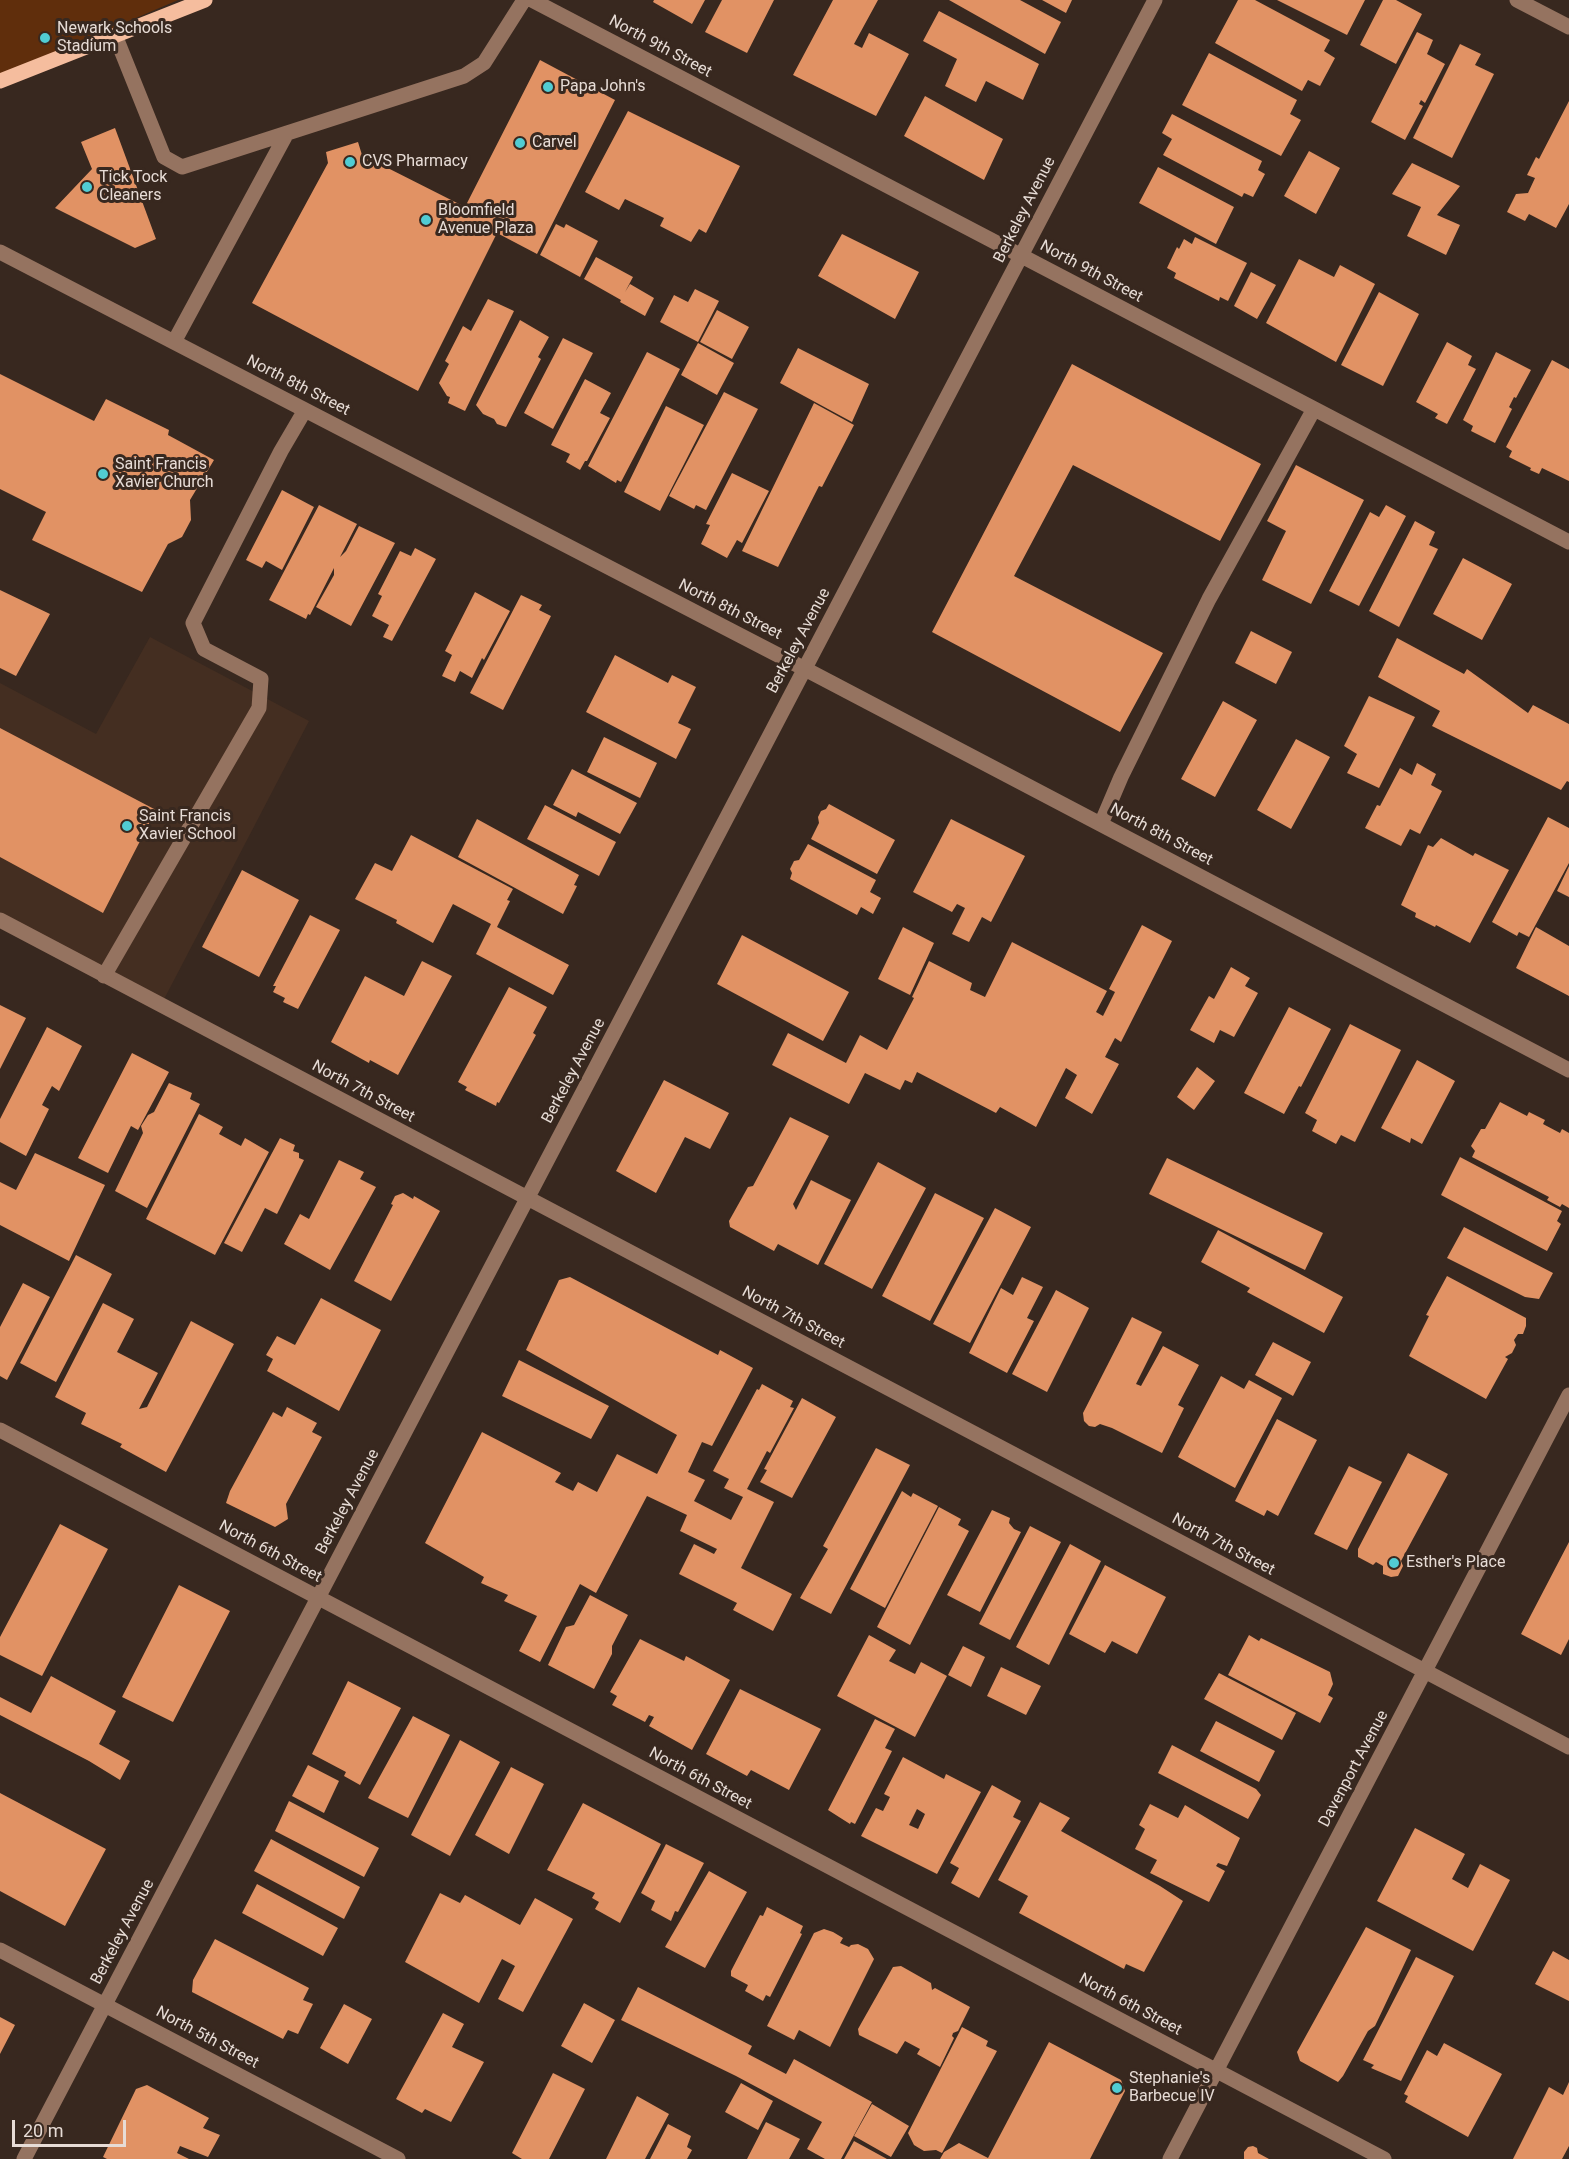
<!DOCTYPE html>
<style>
body{margin:0}
#map{position:relative;width:1569px;height:2159px;overflow:hidden;background:#38281f;font-family:Roboto,sans-serif}
canvas{display:block}
.scale{position:absolute;left:12px;top:2120px;width:114px;height:27px;box-sizing:border-box;border:3px solid #e7dcd6;border-top:0;padding-left:8px;font-size:18px;line-height:21px;white-space:nowrap;color:#e7dcd6;-webkit-text-stroke:4px #38281f;paint-order:stroke}
</style>
<div id="map">
<canvas width="1569" height="2159"></canvas>
<div class="scale">20 m</div>
</div>
<script>
const context = document.querySelector('canvas').getContext('2d');
context.lineJoin = 'round';
function paint(path, color) { context.fillStyle = color; context.fill(path, 'evenodd'); }
const toPath = rows => new Path2D(rows.map(r => 'M' + r).join(''));
function stroke(path, color, width, dash) { context.strokeStyle = color; context.lineWidth = width; context.lineCap = dash ? 'butt' : 'round'; context.setLineDash(dash || []); context.stroke(path); }
function label(font, color, halo, rows, align = 'center') {
  context.font = font + ' Roboto,sans-serif'; context.lineWidth = 6; context.setLineDash([]); context.textBaseline = 'middle'; context.strokeStyle = halo; context.fillStyle = color; for (const [text, x, y, turn = 0] of rows) {
    context.save(); context.translate(x, y); context.rotate((+turn || 0) * Math.PI / 180); context.textAlign = isNaN(turn) ? turn : align; if (halo) context.strokeText(text, 0, 0); context.fillText(text, 0, 0); context.restore();
  }
}
const built = toPath([
 [150,637,309,721,161,1005,0,917,0,683,96,734]
]);
const green = toPath([
 [0,0,178,0,0,76]
]);
const building = toPath([
 [654,0,705,0,692,24,653,2],
 [722,0,774,0,747,53,705,32],
 [833,0,878,0,854,44,862,48,869,33,909,54,876,116,793,75],
 [949,0,1020,0,1061,22,1045,54],
 [1042,0,1072,0,1066,13],
 [1238,0,1255,0,1330,40,1324,51,1335,58,1320,86,1308,80,1302,91,1215,43],
 [1277,0,1365,0,1347,35],
 [1383,0,1396,0,1422,14,1396,64,1360,45],
 [939,11,1039,64,1023,100,986,81,976,102,945,86,957,59,923,41],
 [1417,32,1433,40,1427,54,1445,64,1425,103,1421,100,1419,104,1423,106,1405,140,1371,122],
 [1460,44,1481,54,1475,65,1494,74,1452,158,1413,138],
 [1209,53,1297,100,1290,114,1301,120,1281,156,1182,105],
 [540,60,615,100,537,254,497,233,418,391,252,303,328,163,326,152,358,142,362,155,465,207],
 [925,96,1003,139,984,180,904,136],
 [1569,101,1569,204,1556,228,1529,214,1525,221,1507,212,1516,194,1528,193,1535,178,1527,175,1536,157,1539,159],
 [628,111,740,166,706,233,699,229,691,242,660,226,664,218,625,199,619,210,585,192],
 [1172,114,1262,161,1258,170,1265,174,1253,197,1244,193,1242,197,1163,155,1172,139,1162,133],
 [115,128,156,239,135,248,55,208,92,169,81,142],
 [1309,151,1340,168,1316,214,1284,196],
 [1412,163,1460,186,1437,215,1460,225,1446,255,1407,236,1421,207,1392,194],
 [1158,167,1234,207,1216,244,1139,203],
 [556,224,564,228,566,224,598,241,580,277,540,255],
 [842,234,919,272,895,319,818,276],
 [1195,237,1247,263,1228,301,1220,297,1219,301,1174,278,1176,273,1167,268,1177,247,1179,249,1184,239,1192,244],
 [596,257,633,277,625,292,630,284,654,298,645,316,620,302,621,300,584,279],
 [1299,259,1334,277,1340,265,1375,284,1336,362,1266,323],
 [1251,272,1276,285,1257,319,1234,306],
 [695,289,719,301,698,342,660,322,674,295,688,302],
 [1379,292,1419,314,1383,386,1341,365],
 [488,299,514,311,465,411,448,403,450,397,447,396,439,383,449,364,445,361,463,326,471,331],
 [717,310,749,327,732,359,700,342],
 [520,320,549,337,538,357,541,359,506,427,497,424,494,419,483,414,476,405],
 [563,338,593,353,553,429,524,413],
 [1447,342,1472,356,1468,365,1476,369,1447,424,1435,418,1438,414,1416,402],
 [698,343,734,363,717,395,681,375],
 [798,348,869,384,852,422,780,383],
 [647,352,680,369,621,482,617,480,616,483,588,466],
 [1496,352,1531,370,1516,398,1514,397,1509,407,1512,409,1495,443,1471,431,1473,426,1463,420],
 [1552,360,1569,369,1569,481,1542,468,1539,474,1530,470,1531,468,1509,457,1512,451,1506,447],
 [1072,364,1261,464,1220,541,1073,465,1014,576,1163,653,1120,732,932,632],
 [0,374,94,421,106,399,169,430,168,435,214,460,190,500,191,520,182,537,168,544,142,592,32,540,46,512,0,489],
 [585,379,611,393,600,413,610,418,587,461,585,461,580,470,566,462,570,454,551,445],
 [724,392,758,409,706,510,696,505,694,509,669,496],
 [814,403,854,425,822,487,819,486,778,567,742,551],
 [666,406,704,425,660,511,624,492],
 [1296,465,1364,500,1311,604,1262,580,1286,531,1267,521],
 [732,473,769,491,742,543,737,540,727,558,701,544,710,525,706,524],
 [282,490,314,507,282,570,266,561,262,568,246,560],
 [319,505,357,524,340,557,346,551,359,526,395,543,351,626,316,607,334,575,334,568,310,615,308,614,306,619,269,600],
 [1386,505,1406,516,1359,606,1329,591,1370,512,1379,517],
 [1415,521,1435,532,1429,545,1438,549,1399,627,1369,611],
 [415,548,436,559,392,641,383,637,389,625,372,616,382,596,378,594,400,551,411,556],
 [1463,558,1512,584,1482,640,1433,614],
 [0,590,50,614,16,676,0,668],
 [475,592,510,611,484,660,482,658,472,678,460,671,455,682,442,676,452,655,445,651],
 [521,595,542,605,539,610,551,616,503,710,470,693],
 [1251,631,1292,652,1276,684,1235,663],
 [1397,638,1464,674,1467,669,1528,713,1533,705,1569,724,1569,782,1567,781,1561,790,1432,726,1440,711,1378,677],
 [615,655,668,683,672,675,696,687,678,723,691,729,676,759,586,712],
 [1369,696,1415,717,1379,788,1347,773,1357,754,1344,746],
 [1223,701,1257,720,1215,797,1181,779],
 [0,728,156,810,103,913,0,857],
 [604,737,657,763,640,798,587,772],
 [1296,739,1330,757,1291,829,1257,810],
 [1417,763,1436,774,1431,785,1442,791,1420,834,1410,829,1401,846,1365,828,1377,805,1380,806,1400,768,1412,775],
 [572,769,637,803,620,834,578,812,576,817,553,805],
 [829,804,895,840,877,874,811,839,819,823,818,817,821,811,826,809],
 [545,805,616,842,599,876,527,839],
 [1548,817,1569,828,1569,863,1529,937,1519,932,1517,936,1492,922],
 [477,819,579,875,574,885,577,886,563,914,458,857],
 [951,819,1025,856,991,922,982,917,969,942,952,934,965,908,957,904,952,912,913,892],
 [411,835,513,889,507,900,510,901,497,927,569,965,553,995,476,954,491,924,453,904,433,943,396,923,397,920,355,899,375,863,392,871],
 [1441,838,1473,856,1475,853,1509,870,1470,943,1436,925,1435,927,1415,917,1416,913,1401,905,1428,845,1433,847],
 [808,844,876,880,870,892,881,898,873,914,861,907,857,915,790,879,792,873,790,869,794,861,799,860],
 [1569,866,1569,897,1557,891],
 [242,870,299,900,259,977,202,947],
 [310,915,340,930,298,1009,283,1002,285,998,273,992,276,986,273,986],
 [1142,925,1172,941,1121,1042,1115,1038,1105,1057,1119,1064,1092,1114,1065,1098,1077,1075,1066,1068,1036,1127,1000,1107,996,1113,917,1072,912,1083,905,1080,900,1090,865,1073,849,1104,772,1065,788,1033,846,1063,860,1035,887,1050,914,998,912,997,929,961,972,983,970,990,985,997,1012,942,1107,991,1096,1012,1103,1016,1115,992,1109,989],
 [903,927,934,943,910,995,878,979],
 [1536,927,1569,946,1569,996,1516,968],
 [742,935,849,992,823,1041,717,984],
 [422,961,452,976,398,1075,370,1060,369,1063,331,1042,365,976,404,996],
 [1231,967,1250,978,1245,986,1258,993,1234,1037,1220,1030,1214,1043,1190,1030,1209,996,1214,999],
 [509,987,547,1007,533,1033,536,1035,499,1103,497,1102,496,1106,465,1090,467,1087,458,1082],
 [0,1005,26,1018,0,1069],
 [1289,1007,1331,1029,1301,1087,1299,1086,1284,1114,1244,1093],
 [1350,1024,1401,1050,1355,1142,1341,1135,1336,1144,1312,1131,1317,1120,1305,1113],
 [47,1027,82,1046,59,1091,52,1086,42,1105,49,1109,26,1156,0,1142,0,1119],
 [132,1053,169,1072,138,1130,131,1126,108,1173,78,1158],
 [1417,1060,1455,1081,1422,1144,1411,1138,1410,1143,1381,1128],
 [1197,1067,1215,1081,1194,1110,1177,1097],
 [664,1080,729,1113,710,1149,685,1137,656,1193,616,1171],
 [169,1083,192,1093,190,1099,200,1104,147,1208,115,1191,143,1133,141,1126,148,1115,154,1112],
 [1500,1102,1527,1116,1529,1112,1545,1120,1543,1124,1560,1133,1562,1129,1569,1133,1569,1208,1562,1204,1560,1207,1547,1200,1549,1197,1472,1157,1475,1151,1471,1146,1481,1129,1485,1129],
 [199,1114,223,1127,219,1134,241,1146,245,1138,269,1152,215,1255,146,1219],
 [790,1117,829,1136,793,1204,796,1210,811,1180,851,1200,818,1265,778,1244,774,1251,730,1227,729,1221,748,1187,753,1186],
 [280,1138,295,1145,293,1151,299,1153,299,1158,304,1160,277,1214,265,1208,242,1252,224,1243],
 [35,1153,105,1185,69,1261,0,1225,0,1182,16,1190],
 [1460,1157,1562,1211,1557,1221,1561,1224,1547,1251,1441,1195],
 [1167,1158,1323,1233,1305,1270,1149,1194],
 [339,1160,364,1172,360,1179,376,1187,330,1270,284,1244,300,1214,309,1219],
 [878,1162,926,1188,872,1289,824,1264],
 [403,1193,413,1199,414,1196,440,1211,391,1301,354,1281,393,1205,391,1204,395,1196],
 [935,1193,984,1218,930,1321,882,1296],
 [995,1208,1031,1227,970,1343,933,1324],
 [1464,1227,1553,1273,1539,1299,1525,1297,1447,1258],
 [1218,1230,1343,1297,1324,1333,1247,1292,1250,1288,1201,1262],
 [76,1255,112,1274,56,1382,20,1363],
 [1447,1276,1526,1318,1526,1326,1523,1334,1518,1334,1514,1340,1516,1345,1512,1353,1505,1357,1508,1359,1486,1399,1409,1356,1429,1316,1426,1315],
 [570,1277,718,1355,720,1350,753,1368,712,1446,702,1442,688,1472,705,1480,694,1501,731,1520,743,1497,724,1488,729,1479,713,1471,757,1389,759,1390,762,1384,793,1401,790,1407,794,1408,770,1453,767,1451,747,1489,774,1502,741,1568,792,1594,773,1631,733,1610,737,1603,679,1574,694,1544,714,1554,717,1549,680,1531,687,1515,647,1496,596,1593,580,1584,540,1662,519,1651,537,1616,504,1601,508,1595,481,1583,484,1577,425,1543,482,1432,561,1473,555,1482,573,1491,578,1482,597,1492,617,1454,657,1474,677,1435,526,1350,559,1280],
 [1022,1277,1043,1287,1027,1318,1034,1321,1007,1373,969,1353,1001,1288,1013,1295],
 [23,1283,50,1297,7,1380,0,1376,0,1327],
 [1056,1290,1089,1308,1047,1392,1012,1374],
 [321,1298,381,1330,339,1411,267,1371,273,1359,266,1355,277,1336,295,1345],
 [103,1303,134,1319,117,1352,158,1373,139,1409,147,1407,191,1321,234,1344,166,1472,120,1447,122,1444,81,1424,86,1413,55,1397],
 [1132,1317,1162,1332,1136,1384,1141,1386,1163,1346,1199,1365,1178,1405,1184,1408,1162,1453,1112,1428,1100,1424,1095,1427,1089,1426,1084,1421,1083,1413],
 [1273,1342,1311,1362,1293,1396,1255,1375],
 [519,1360,609,1406,591,1439,502,1396],
 [1221,1376,1244,1389,1249,1380,1282,1398,1235,1488,1178,1457],
 [802,1398,836,1417,792,1498,760,1482,767,1470,764,1469],
 [287,1407,317,1423,312,1432,322,1437,286,1504,288,1519,275,1527,226,1503,230,1491,273,1412,282,1417],
 [1277,1419,1317,1440,1278,1516,1267,1510,1264,1516,1235,1501],
 [876,1448,910,1465,831,1614,800,1598,828,1549,823,1546],
 [1408,1453,1448,1474,1401,1561,1403,1566,1398,1576,1391,1577,1383,1574,1383,1566,1376,1562,1373,1565,1358,1557,1358,1549],
 [1349,1466,1382,1482,1347,1550,1314,1534],
 [902,1491,911,1497,913,1493,938,1506,885,1608,850,1589],
 [939,1507,961,1519,958,1525,969,1531,910,1645,877,1627],
 [992,1510,1010,1518,1009,1523,1014,1529,1021,1532,980,1612,947,1595],
 [60,1524,108,1549,42,1676,0,1655,0,1637],
 [1030,1526,1061,1542,1010,1640,979,1624],
 [1569,1542,1569,1639,1561,1655,1521,1634],
 [1070,1544,1101,1561,1049,1665,1016,1647],
 [1105,1565,1166,1597,1137,1654,1112,1641,1105,1653,1069,1634],
 [179,1585,230,1611,173,1722,122,1697],
 [590,1595,628,1615,612,1646,612,1654,594,1689,548,1665,566,1627,574,1625],
 [869,1635,896,1650,889,1661,915,1674,921,1662,947,1676,915,1737,837,1696],
 [1249,1635,1259,1641,1261,1638,1330,1672,1333,1684,1328,1695,1333,1698,1320,1723,1228,1675],
 [640,1639,684,1661,686,1656,730,1680,692,1750,649,1726,654,1717,649,1715,645,1722,612,1705,617,1696,610,1692],
 [963,1646,985,1657,971,1687,948,1675],
 [1001,1667,1041,1686,1026,1715,987,1696],
 [1219,1673,1296,1713,1282,1740,1204,1699],
 [51,1676,116,1711,99,1744,130,1761,120,1780,89,1761,0,1715,0,1697,31,1713],
 [348,1681,401,1708,360,1785,344,1776,346,1772,312,1754],
 [740,1689,821,1729,789,1790,751,1770,747,1776,706,1754],
 [413,1716,450,1735,408,1818,368,1798],
 [875,1719,895,1729,885,1748,892,1751,855,1824,851,1822,850,1824,828,1810],
 [1216,1721,1275,1751,1259,1782,1200,1751],
 [460,1740,500,1762,450,1856,411,1835],
 [1172,1745,1256,1789,1261,1795,1248,1819,1158,1773],
 [903,1757,944,1779,946,1774,981,1792,937,1874,861,1836,876,1808,883,1811,890,1797,884,1794],
 [917,1809,925,1814,918,1829,909,1825],
 [308,1765,339,1781,324,1813,292,1796],
 [511,1767,544,1784,509,1854,475,1835],
 [992,1785,1021,1801,1013,1817,1021,1821,979,1898,951,1883,959,1868,950,1863],
 [0,1793,106,1849,65,1926,0,1891],
 [289,1801,379,1848,364,1877,275,1831],
 [1040,1802,1070,1818,1061,1831,1160,1886,1183,1901,1144,1972,1126,1964,1124,1969,1019,1913,1028,1896,998,1880],
 [583,1803,661,1844,620,1923,595,1909,599,1902,592,1898,595,1893,547,1870],
 [1150,1804,1178,1818,1185,1805,1240,1838,1227,1866,1218,1863,1216,1866,1225,1871,1209,1902,1150,1873,1157,1860,1135,1849,1145,1829,1139,1825],
 [1415,1828,1465,1854,1452,1879,1468,1888,1480,1864,1510,1880,1473,1951,1377,1901],
 [271,1839,360,1887,344,1919,254,1871],
 [666,1844,704,1863,678,1912,675,1911,671,1921,651,1910,655,1901,641,1893],
 [709,1871,747,1892,705,1968,665,1947],
 [257,1884,338,1928,323,1956,242,1913],
 [440,1893,460,1903,465,1895,520,1925,535,1898,573,1919,523,2012,498,1999,515,1966,502,1959,479,2003,405,1962],
 [767,1907,803,1926,800,1933,802,1934,770,1997,766,1995,763,2001,745,1991,748,1985,731,1976,731,1971,760,1915,763,1916],
 [1366,1927,1411,1950,1375,2026,1368,2031,1343,2076,1338,2082,1300,2061,1297,2052],
 [824,1929,833,1932,843,1938,840,1943,849,1947,851,1945,858,1944,868,1949,874,1959,830,2047,799,2030,794,2040,767,2026,814,1933],
 [215,1939,309,1988,303,2000,313,2004,298,2034,288,2030,283,2039,192,1992,193,1980],
 [1553,1951,1569,1960,1569,2001,1535,1984],
 [1416,1957,1454,1976,1401,2081,1371,2068,1374,2065,1363,2060],
 [901,1966,931,1983,932,1990,935,1988,970,2007,958,2031,953,2033,952,2036,954,2038,940,2067,917,2054,920,2049,905,2041,897,2054,859,2035,858,2029,893,1967],
 [638,1987,752,2046,748,2054,786,2074,794,2059,872,2102,841,2159,825,2159,807,2149,822,2122,736,2076,621,2020],
 [584,2003,615,2020,592,2063,561,2046],
 [344,2004,372,2019,348,2064,320,2048],
 [443,2013,464,2024,452,2047,484,2062,451,2122,425,2109,422,2113,396,2099],
 [0,2017,15,2025,0,2054],
 [962,2027,988,2041,986,2046,997,2051,942,2153,936,2150,924,2151,914,2145,908,2133],
 [1049,2042,1121,2080,1125,2091,1090,2159,940,2159,944,2152,959,2143,988,2158],
 [1444,2043,1502,2074,1468,2137,1405,2102,1408,2096,1404,2094,1427,2050,1437,2056],
 [553,2073,585,2089,549,2159,522,2159,512,2153],
 [1569,2082,1569,2146,1562,2159,1513,2159,1549,2087,1563,2095],
 [741,2083,773,2101,758,2130,725,2112],
 [147,2085,209,2118,203,2128,220,2135,208,2157,180,2146,177,2153,189,2159,107,2159,103,2157,136,2089],
 [637,2096,669,2114,645,2159,606,2159],
 [872,2104,909,2126,891,2157,854,2136],
 [766,2122,800,2139,789,2159,747,2159],
 [668,2124,691,2136,687,2147,692,2150,687,2159,650,2159],
 [854,2141,887,2159,844,2159],
 [1253,2146,1257,2148,1258,2153,1269,2159,1244,2159,1244,2152,1248,2147]
]);
const minor = toPath([
 [532,0,1569,542],
 [1517,0,1569,27],
 [115,35,164,157,182,167,464,76,484,63,524,0],
 [0,252,805,669,1569,1070],
 [174,342,287,133],
 [1101,824,1121,777,1209,599,1314,409],
 [0,920,1569,1747],
 [104,976,259,708,261,679,204,649,193,623,281,451,305,410],
 [0,1430,1384,2159],
 [0,1950,398,2159],
 [24,2159,1155,0],
 [1170,2159,1569,1395]
]);
const major = toPath([
 [0,81,205,0]
]);
const markers = [
 [45,38,6,"#51ccd3"],
 [548,87,6,"#51ccd3"],
 [520,143,6,"#51ccd3"],
 [350,162,6,"#51ccd3"],
 [87,187,6,"#51ccd3"],
 [426,220,6,"#51ccd3"],
 [103,474,6,"#51ccd3"],
 [127,826,6,"#51ccd3"],
 [1394,1563,6,"#51ccd3"],
 [1117,2088,6,"#51ccd3"]
];
const poiNames = [
 ["Newark Schools",57,29],
 ["Stadium",57,47],
 ["Papa John's",560,87],
 ["Carvel",532,143],
 ["CVS Pharmacy",362,162],
 ["Tick Tock",99,178],
 ["Cleaners",99,196],
 ["Bloomfield",438,211],
 ["Avenue Plaza",438,229],
 ["Saint Francis",115,465],
 ["Xavier Church",115,483],
 ["Saint Francis",139,817],
 ["Xavier School",139,835],
 ["Esther's Place",1406,1563],
 ["Stephanie's",1129,2079],
 ["Barbecue IV",1129,2097]
];
const streetNames = [
 ["North 9th Street",660,47,28],
 ["Berkeley Avenue",1025,210,-63],
 ["North 9th Street",1091,272,28],
 ["North 8th Street",298,386,27],
 ["North 8th Street",730,610,27],
 ["Berkeley Avenue",799,641,-62],
 ["North 8th Street",1161,835,28],
 ["Berkeley Avenue",574,1071,-62],
 ["North 7th Street",363,1092,28],
 ["North 7th Street",793,1318,28],
 ["Berkeley Avenue",348,1502,-62],
 ["North 7th Street",1223,1545,28],
 ["North 6th Street",270,1552,28],
 ["Davenport Avenue",1354,1769,-62],
 ["North 6th Street",700,1779,28],
 ["Berkeley Avenue",123,1932,-62],
 ["North 6th Street",1130,2005,28],
 ["North 5th Street",207,2038,28]
];
paint(built, '#442e21');
paint(green, '#602e0c');
paint(building, '#e19264');
stroke(minor, '#957360', 15);
stroke(major, '#f5bd9e', 15);
for (const [x, y, r, color] of markers) { const dot = new Path2D(); dot.arc(x, y, r, 0, 2 * Math.PI); context.fillStyle = color; context.fill(dot); stroke(dot, '#38281f', 2); }
label('16px', '#e7dcd6', '#38281f', poiNames, 'left');
label('16px', '#e7dcd6', '#38281f', streetNames);
</script>
